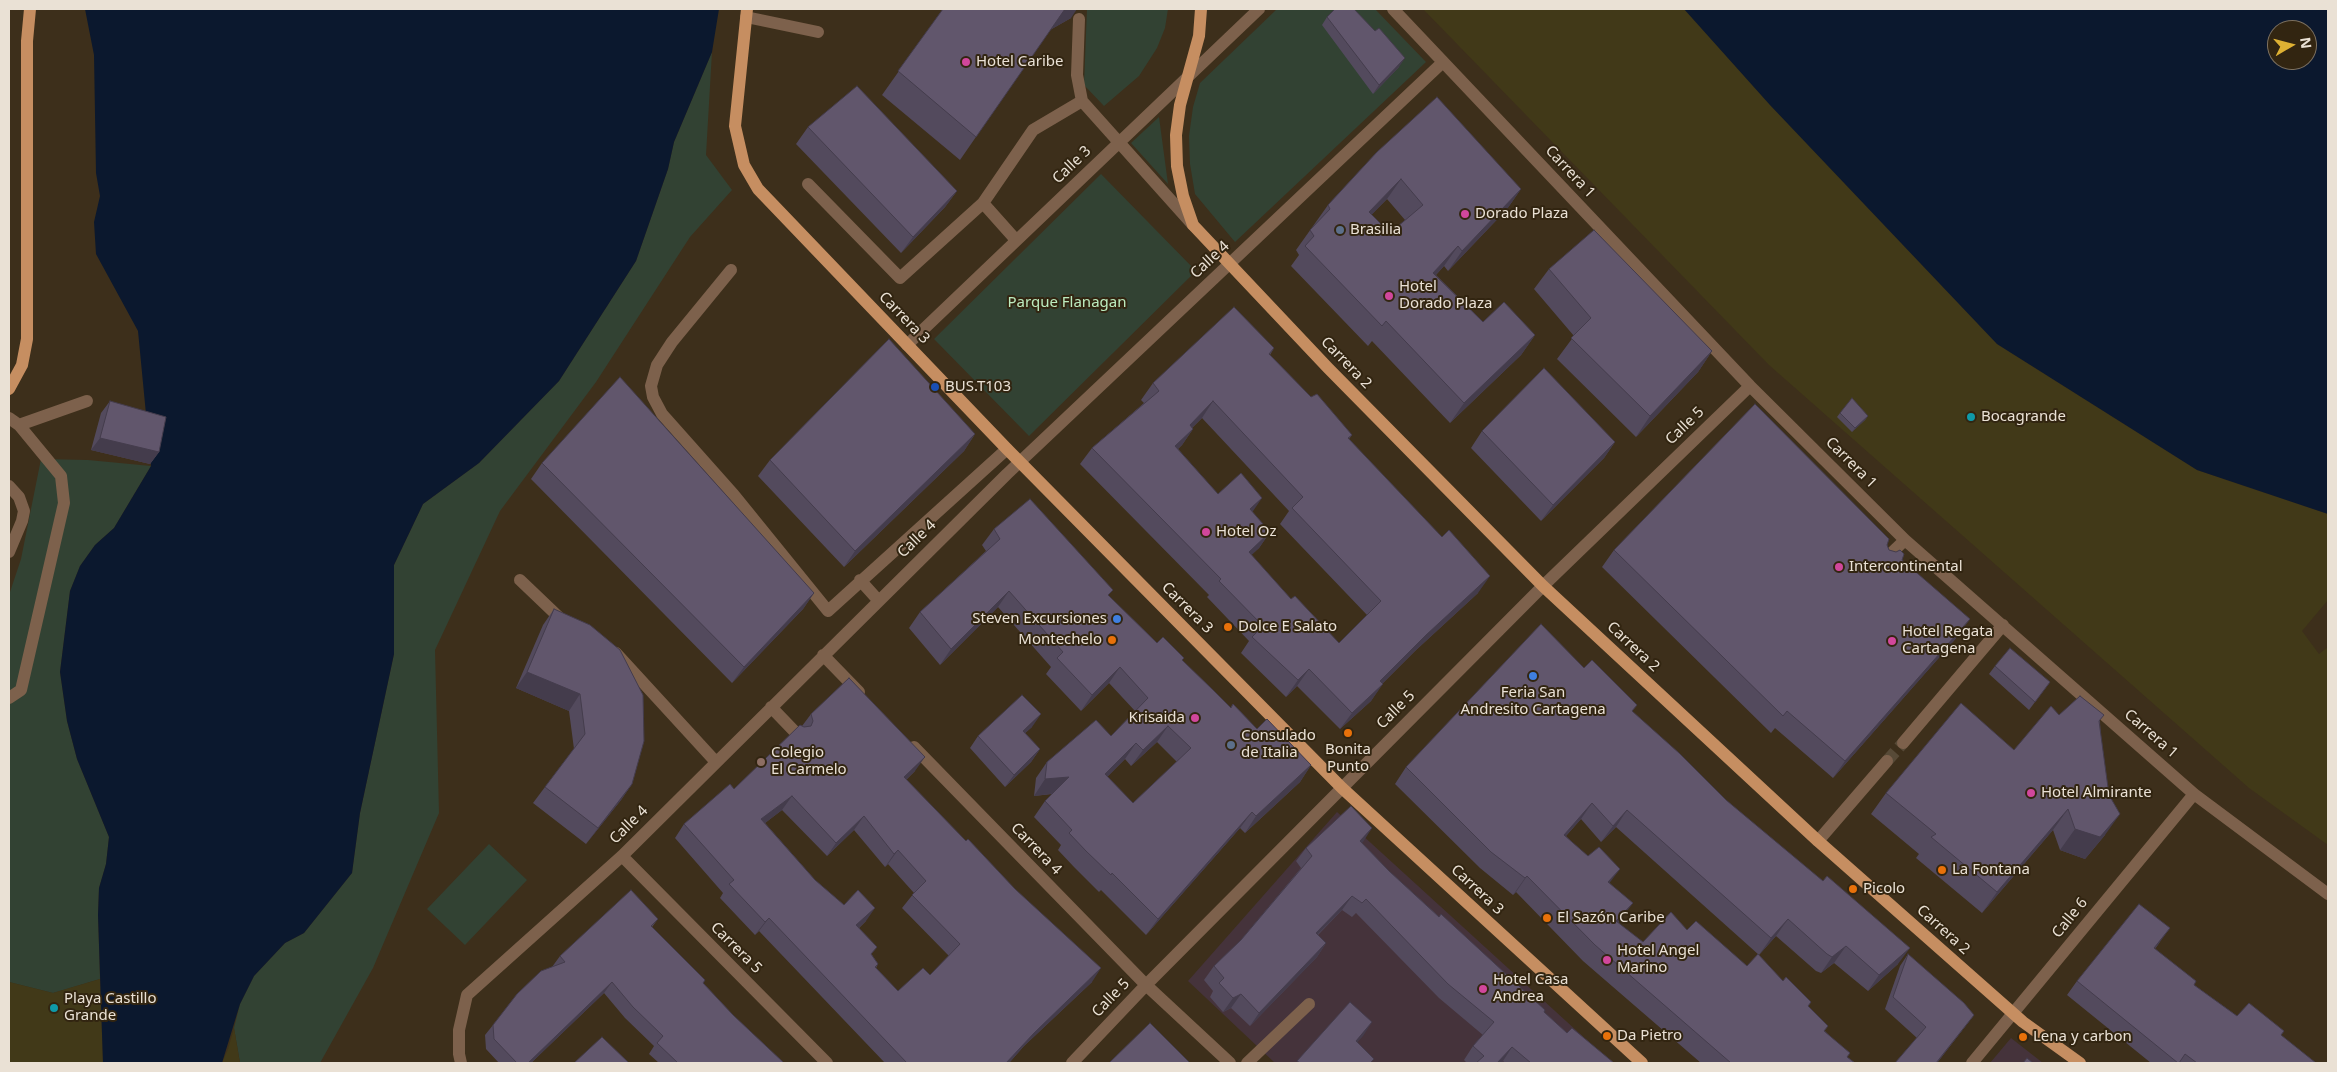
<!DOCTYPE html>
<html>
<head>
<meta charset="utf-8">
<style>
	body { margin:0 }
	#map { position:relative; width:2337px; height:1072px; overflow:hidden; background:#3d2f1b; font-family:"Noto Sans",sans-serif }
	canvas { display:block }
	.frame { position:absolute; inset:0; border:10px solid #eae1d5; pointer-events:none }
	.north { position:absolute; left:2267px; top:20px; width:50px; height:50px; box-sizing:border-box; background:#322511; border:1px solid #7c705f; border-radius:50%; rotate:82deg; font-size:14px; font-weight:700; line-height:20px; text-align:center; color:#eae1d5 }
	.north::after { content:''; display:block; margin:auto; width:18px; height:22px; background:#deb133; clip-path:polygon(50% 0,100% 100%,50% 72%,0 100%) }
</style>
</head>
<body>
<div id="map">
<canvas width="2337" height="1072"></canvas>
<div class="frame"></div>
<div class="north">N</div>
</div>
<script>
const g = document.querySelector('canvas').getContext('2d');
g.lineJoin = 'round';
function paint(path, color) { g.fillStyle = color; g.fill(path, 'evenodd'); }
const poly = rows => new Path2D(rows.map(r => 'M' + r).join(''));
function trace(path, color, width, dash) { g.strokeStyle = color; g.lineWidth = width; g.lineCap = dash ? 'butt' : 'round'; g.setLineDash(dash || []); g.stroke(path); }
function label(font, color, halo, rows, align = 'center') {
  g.font = font + ' "Noto Sans",sans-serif'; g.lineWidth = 4; g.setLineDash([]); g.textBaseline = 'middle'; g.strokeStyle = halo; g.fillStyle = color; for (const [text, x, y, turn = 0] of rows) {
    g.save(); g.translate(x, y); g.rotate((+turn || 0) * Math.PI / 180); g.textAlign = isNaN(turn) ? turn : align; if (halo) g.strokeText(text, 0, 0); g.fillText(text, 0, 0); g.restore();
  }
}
const commercial = poly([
	[1337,812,1612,1063,1275,1063,1188,981],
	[2011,1038,2043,1063,1990,1063]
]);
const green = poly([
	[1087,9,1168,9,1165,28,1157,48,1139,76,1104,106,1084,85],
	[1277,9,1375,9,1426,62,1235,242,1195,194,1190,164,1189,136,1193,107,1200,83],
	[712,52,706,155,732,190,690,237,596,382,500,511,435,650,439,813,373,968,320,1063,240,1063,234,1028,240,1004,254,976,285,943,304,933,352,873,360,813,394,654,394,565,423,504,479,463,559,381,636,261,668,169,674,142],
	[1159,117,1168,184,1131,143],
	[1101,174,1196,271,1029,436,934,339],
	[41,459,88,460,151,466,114,528,95,545,80,566,70,591,60,672,67,721,77,759,109,837,106,864,99,888,98,915,100,979,53,993,9,982,9,595,21,559],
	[489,844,527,880,465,945,427,909]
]);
const sand = poly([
	[1423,9,1684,9,1770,105,1997,344,2197,470,2328,514,2328,600,2302,631,2319,654,2328,647,2328,845,2249,788,1769,365],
	[100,979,103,1063,9,1063,9,982,53,993],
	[234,1028,240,1063,222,1063,228,1049]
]);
const water = poly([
	[85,9,719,9,712,52,674,142,668,169,636,261,559,381,479,463,423,504,394,565,394,654,360,813,352,873,304,933,285,943,254,976,240,1004,222,1063,103,1063,98,915,99,888,106,864,109,837,77,759,67,721,60,672,70,591,80,566,95,545,114,528,151,466,138,331,96,254,94,222,100,196,96,173,94,55],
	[1684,9,2328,9,2328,514,2197,470,1997,344,1770,105],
	[2277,30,2307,30,2307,60,2277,60]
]);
const minorTunnel = poly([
	[1887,761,1903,743]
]);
const minor = poly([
	[1393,9,1750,386,1905,540,2194,794,2328,894],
	[746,17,818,32],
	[1079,19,1077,75,1082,101,1193,225],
	[808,184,900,278,983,203,1033,130,1082,101],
	[983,203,1016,240],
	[731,270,672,342,657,365,651,386,653,397,662,414,734,495,828,611,1007,449],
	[907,345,1259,9],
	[9,418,19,425,87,401],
	[9,486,19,497,24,511,22,521,9,552],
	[1883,561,1905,540],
	[520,580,565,623],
	[860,580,878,600],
	[616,653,715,761],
	[823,655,859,692],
	[9,698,21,690,64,503,61,476,19,425],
	[771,707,796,733],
	[1903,743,2003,625],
	[914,747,1146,985,1230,1063],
	[1818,841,1887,761],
	[622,856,827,1063],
	[461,1063,459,1054,459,1030,467,995,622,856,1007,474,1443,62],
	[1072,1063,1146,985,1543,586,1750,386],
	[1247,1063,1309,1004],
	[1972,1063,2194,794]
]);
const major = poly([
	[747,9,735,126,744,165,758,189,1007,449,1342,788,1642,1063],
	[1201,9,1199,36,1180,105,1176,135,1177,166,1183,196,1193,225,1328,368,1543,586,1818,841,2023,1022,2080,1063],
	[9,389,22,365,27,339,27,41,30,9]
]);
const wall = poly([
	[943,9,1071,18,1050,30,960,160,882,95],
	[1327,17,1399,67,1373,94,1322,25],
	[808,127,957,191,945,207,901,253,796,144],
	[1377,152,1521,189,1507,209,1448,271,1444,266,1436,275,1483,322,1535,335,1521,355,1450,423,1372,341,1368,346,1291,266,1299,255,1296,250,1328,205],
	[1387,199,1405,220,1390,233,1371,215],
	[1549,269,1712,351,1698,372,1636,437,1557,359,1574,336,1534,289],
	[1274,348,1270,355,1311,397,1352,435,1349,439,1478,593,1415,651,1382,684,1371,701,1340,729,1297,686,1286,697,1241,653,1249,641,1207,597,1209,595,1080,464,1092,448,1144,403,1141,400,1153,383],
	[1202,418,1289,511,1280,524,1367,615,1339,643,1291,599,1251,555,1259,548,1270,532,1252,512,1218,494,1178,449,1182,445,1193,429,1192,428],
	[110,401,159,452,150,464,91,450,101,413],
	[1840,413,1868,416,1865,420,1852,432,1837,417],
	[1482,431,1615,442,1604,458,1541,521,1471,448],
	[975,434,964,451,844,567,758,476,770,460],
	[542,463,814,593,803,609,732,683,531,479],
	[994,529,1109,596,1157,643,1182,660,1230,708,1233,704,1257,729,1311,765,1300,782,1245,833,1240,828,1146,935,1101,890,1099,892,1074,867,1058,850,1061,845,1034,817,1045,801,1052,794,1034,796,1036,778,1047,762,1111,736,1135,711,1109,683,1081,711,1046,674,1051,667,998,607,940,665,909,628,920,612,986,551,982,545],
	[1157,742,1177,762,1133,803,1107,777,1125,759,1131,766],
	[1887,545,1889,550,1902,560,1958,636,1833,778,1775,728,1771,733,1602,567,1614,550],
	[554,609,632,784,621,800,586,844,533,803,545,787,574,749,569,711,516,688,543,625],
	[1995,666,2050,682,2029,710,1989,674],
	[1584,668,1726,800,1898,964,1868,991,1834,963,1821,973,1816,971,1776,936,1759,955,1616,827,1601,842,1581,819,1566,836,1610,883,1621,919,1618,923,1643,942,1687,930,1747,966,1783,981,1811,1002,1808,1006,1825,1031,1847,1057,1855,1063,1701,1063,1583,961,1516,892,1513,895,1480,868,1395,784,1406,767],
	[811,714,915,771,906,780,1092,982,1024,1046,1009,1063,885,1063,759,931,755,935,720,898,723,893,675,838,684,824,734,789,802,726],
	[782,810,827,856,854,830,885,867,888,864,914,893,902,908,949,956,930,975,898,991,876,968,878,964,872,955,859,928,866,921,844,905,815,880,765,823],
	[2059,715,2100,721,2105,835,2085,859,2060,850,2053,830,1982,913,1916,858,1919,854,1871,814,1886,793,2014,750],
	[1032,727,1025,733,1040,749,1031,762,1005,787,970,748,978,736],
	[1362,843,1389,871,1567,1033,1614,1063,1505,1063,1503,1061,1501,1063,1467,1063,1464,1060,1473,1046,1483,1035,1439,998,1356,913,1352,917,1342,910,1318,935,1326,943,1317,957,1250,1026,1231,1008,1223,1012,1210,997,1213,991,1204,980,1214,966,1241,940,1301,868,1296,861,1306,848],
	[658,919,652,927,705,980,703,983,733,1015,782,1063,659,1063,649,1054,654,1046,625,1018,604,993,531,1063,499,1063,486,1049,485,1035,493,1025,552,967,560,956],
	[2160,942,2155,949,2194,985,2237,1016,2281,1036,2316,1063,2151,1063,2067,995,2077,981],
	[1908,954,1974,1015,1937,1063,1895,1063,1917,1038,1885,1009,1900,966]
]);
const shadedWall = poly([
	[1065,9,1077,9,1071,18,1050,30],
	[1405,58,1399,67,1373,94,1379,85],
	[1401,179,1387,199,1355,232,1369,212],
	[1521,189,1507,209,1448,271,1462,251],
	[957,191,945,207,901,253,913,237],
	[1458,246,1444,266,1419,293,1433,273],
	[1535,335,1521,355,1450,423,1464,403],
	[1712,351,1698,372,1636,437,1650,416],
	[1213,401,1202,418,1178,441,1190,425],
	[1868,416,1865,420,1852,432,1855,428],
	[1193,429,1182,445,1163,462,1175,446],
	[975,434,964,451,844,567,855,551],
	[100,438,159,452,150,464,91,450],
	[1615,442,1604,458,1541,521,1553,505],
	[1262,498,1251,514,1250,509],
	[1270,532,1259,548,1237,569,1249,552],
	[1490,576,1478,593,1415,651,1375,691,1383,684,1371,701,1340,729,1352,713,1380,681,1426,635],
	[1009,591,998,607,940,665,951,649],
	[814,593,803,609,732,683,744,667],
	[1970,619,1958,636,1833,778,1845,761],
	[1120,667,1109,683,1081,711,1092,695],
	[1309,669,1297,686,1286,697,1298,680],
	[527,672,580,694,569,711,516,688],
	[1041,714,1032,727,1014,743,1023,731],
	[1168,726,1157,742,1131,766,1143,750],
	[1136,743,1125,759,1094,790,1105,774],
	[1040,749,1031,762,1005,787,1014,775],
	[925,757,915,771,894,791,904,777],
	[1311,765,1300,782,1245,833,1256,816],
	[1069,777,1058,793,1034,796,1045,779],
	[632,784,621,800,586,844,598,828],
	[792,796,782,810,752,833,761,819],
	[1592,803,1581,819,1552,851,1564,835],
	[2068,809,2053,830,1982,913,1997,892],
	[1627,810,1616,827,1601,842,1613,826],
	[1252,812,1240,828,1146,935,1158,919],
	[2120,814,2105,835,2085,859,2060,850,2075,829],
	[864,816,854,830,827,856,836,843],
	[1372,828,1363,842,1350,854,1360,841],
	[898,850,888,864,885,867,894,854],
	[1620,869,1608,885,1608,882],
	[1527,876,1516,892,1513,895,1525,878],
	[1352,896,1342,910,1306,946,1316,933],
	[1633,903,1621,919,1605,938,1616,921],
	[875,908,866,921,847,939,856,925],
	[769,918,759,931,755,935,765,922],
	[1788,919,1776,936,1759,955,1771,938],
	[2170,928,2160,942,2144,962,2154,948],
	[1326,943,1317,957,1250,1026,1259,1013],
	[1846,946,1834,963,1821,973,1832,957],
	[1910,948,1898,964,1868,991,1879,975],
	[1101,968,1092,982,1024,1046,1009,1063,1006,1063,1034,1033],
	[612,982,604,993,531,1063,528,1063],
	[1241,994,1231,1008,1223,1012,1233,998],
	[1974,1015,1937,1063,1936,1063],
	[1372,1022,1363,1036,1346,1055,1356,1041],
	[1512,1047,1503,1061,1501,1063,1497,1063]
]);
const building = poly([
	[943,9,1065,9,976,137,898,71,943,9],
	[1335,9,1354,9,1375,31,1379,28,1405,58,1379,85,1327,17,1335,9],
	[857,86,957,191,913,237,808,127,857,86],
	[1437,97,1521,189,1462,251,1458,246,1433,273,1483,322,1504,302,1535,335,1464,403,1386,321,1382,326,1305,246,1314,236,1310,230,1330,209,1328,205,1377,152,1437,97],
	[1401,179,1423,205,1390,233,1369,212,1401,179],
	[1594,230,1712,351,1650,416,1571,338,1591,318,1549,269,1594,230],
	[1234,307,1274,348,1269,354,1311,397,1317,394,1352,435,1348,438,1442,537,1449,530,1490,576,1426,635,1380,681,1383,684,1352,713,1309,669,1298,680,1252,637,1263,626,1219,581,1221,579,1092,448,1159,391,1153,383,1234,307],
	[1213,401,1303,497,1292,508,1381,601,1339,643,1295,596,1291,599,1249,552,1270,532,1250,509,1262,498,1241,473,1218,494,1175,446,1193,429,1190,425,1213,401],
	[889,339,975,434,855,551,770,460,889,339],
	[1544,368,1615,442,1553,505,1482,431,1544,368],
	[620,377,814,593,744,667,542,463,620,377],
	[1852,398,1868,416,1855,428,1840,413,1852,398],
	[110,401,166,417,159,452,100,438,110,401],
	[1755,404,1889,539,1887,545,1889,550,1896,552,1900,550,1904,554,1902,560,1970,619,1845,761,1787,711,1783,716,1614,550,1755,404],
	[1030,499,1113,590,1108,595,1157,643,1163,637,1184,658,1182,660,1212,689,1231,708,1233,704,1257,729,1267,719,1311,765,1256,816,1252,812,1158,919,1112,873,1111,875,1086,851,1069,833,1072,830,1045,801,1069,777,1045,779,1047,762,1096,720,1111,736,1148,698,1120,667,1092,695,1057,658,1063,652,1009,591,951,649,920,612,1000,539,994,529,1030,499],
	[1168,726,1191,748,1133,803,1105,774,1136,743,1143,750,1168,726],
	[554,609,590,625,620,650,643,695,644,741,632,784,598,828,545,787,585,734,580,694,527,672,554,609],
	[1541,624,1584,668,1592,660,1637,705,1632,711,1679,753,1726,800,1823,881,1827,876,1910,948,1879,975,1846,946,1832,957,1827,954,1788,919,1771,938,1627,810,1613,826,1592,803,1564,835,1588,856,1599,847,1620,869,1608,882,1633,903,1616,921,1643,942,1671,912,1687,930,1696,921,1747,966,1758,954,1783,981,1786,977,1811,1002,1808,1006,1828,1026,1824,1031,1850,1053,1847,1057,1855,1063,1731,1063,1595,945,1527,876,1525,878,1491,852,1406,767,1541,624],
	[2010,648,2050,682,2035,702,1995,666,2010,648],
	[849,678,925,757,904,777,966,841,968,839,1015,889,1101,968,1034,1033,1006,1063,907,1063,769,918,765,922,729,884,734,880,684,824,730,784,734,789,800,725,804,727,811,726,813,721,811,714,849,678],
	[792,796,836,843,864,816,894,854,898,850,926,881,912,895,960,944,930,975,923,968,898,991,875,967,878,964,871,954,877,947,856,925,875,908,858,890,844,905,815,880,761,819,792,796],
	[1022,695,1041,714,1023,731,1040,749,1014,775,978,736,1022,695],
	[2080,696,2104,715,2099,721,2109,795,2120,814,2100,837,2075,829,2068,809,1997,892,1931,837,1936,834,1886,793,1961,703,2014,750,2051,706,2059,715,2080,696],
	[1351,806,1372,828,1360,841,1389,871,1439,917,1441,914,1545,1010,1544,1012,1567,1033,1572,1028,1614,1063,1531,1063,1512,1047,1497,1063,1476,1063,1484,1056,1473,1046,1494,1022,1448,984,1366,899,1362,903,1352,896,1316,933,1326,943,1259,1013,1241,994,1233,998,1219,983,1224,978,1214,966,1241,940,1312,856,1306,848,1351,806],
	[631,890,658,919,651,926,705,980,703,983,733,1015,783,1062,782,1063,678,1063,657,1043,663,1036,633,1007,612,982,528,1063,517,1063,494,1039,493,1025,517,994,541,971,565,962,560,956,631,890],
	[2139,904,2170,928,2154,948,2196,981,2194,985,2237,1016,2249,1003,2284,1031,2281,1035,2316,1063,2197,1063,2185,1054,2179,1063,2178,1063,2077,981,2139,904],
	[1908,954,1964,1003,1974,1015,1936,1063,1895,1063,1926,1027,1893,997,1908,954],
	[1350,1002,1372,1022,1356,1041,1374,1059,1370,1063,1300,1063,1297,1061,1350,1002],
	[1150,1023,1190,1063,1109,1063,1150,1023],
	[602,1037,629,1063,574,1063,602,1037],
	[2027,1058,2033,1063,2023,1063,2027,1058]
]);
const markers = [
	[966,62,5,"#d1479c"],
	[1465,214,5,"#d1479c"],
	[1340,230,5,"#5c6f8a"],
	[1389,296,5,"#d1479c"],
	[935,387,5,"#1a4fb4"],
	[1971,417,5,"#0f9aa8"],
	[1206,532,5,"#d1479c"],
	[1839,567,5,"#d1479c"],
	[1117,619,5,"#3f7fe0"],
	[1228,627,5,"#e8710a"],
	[1112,640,5,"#e8710a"],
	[1892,641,5,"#d1479c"],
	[1533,676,5,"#3f7fe0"],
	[1195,718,5,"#d1479c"],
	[1348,733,5,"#e8710a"],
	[1231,745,5,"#5c6f8a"],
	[761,762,5,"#8d6e63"],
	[2031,793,5,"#d1479c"],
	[1942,870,5,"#e8710a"],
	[1853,889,5,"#e8710a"],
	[1547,918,5,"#e8710a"],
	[1607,960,5,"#d1479c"],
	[1483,989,5,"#d1479c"],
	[54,1008,5,"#0f9aa8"],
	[1607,1036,5,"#e8710a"],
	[2023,1037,5,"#e8710a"]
];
const poiNames = [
	["Hotel Caribe",976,62],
	["Dorado Plaza",1475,214],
	["Brasilia",1350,230],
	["Hotel",1399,287],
	["Dorado Plaza",1399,304],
	["BUS.T103",945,387],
	["Bocagrande",1981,417],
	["Hotel Oz",1216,532],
	["Intercontinental",1849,567],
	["Steven Excursiones",1107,619,"right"],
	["Dolce E Salato",1238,627],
	["Hotel Regata",1902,632],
	["Cartagena",1902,649],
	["Montechelo",1102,640,"right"],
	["Feria San",1533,693,"center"],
	["Andresito Cartagena",1533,710,"center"],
	["Krisaida",1185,718,"right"],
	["Consulado",1241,736],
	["de Italia",1241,753],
	["Bonita",1348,750,"center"],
	["Punto",1348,767,"center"],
	["Colegio",771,753],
	["El Carmelo",771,770],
	["Hotel Almirante",2041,793],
	["La Fontana",1952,870],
	["Picolo",1863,889],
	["El Sazón Caribe",1557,918],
	["Hotel Angel",1617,951],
	["Marino",1617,968],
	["Hotel Casa",1493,980],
	["Andrea",1493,997],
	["Playa Castillo",64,999],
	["Grande",64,1016],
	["Da Pietro",1617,1036],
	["Lena y carbon",2033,1037]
];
const streetNames = [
	["Calle 3",1072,165,-44],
	["Carrera 1",1570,172,47],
	["Calle 4",1210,260,-43],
	["Carrera 3",904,318,46],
	["Carrera 2",1346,363,46],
	["Calle 5",1685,426,-44],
	["Carrera 1",1851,463,45],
	["Calle 4",917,539,-44],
	["Carrera 3",1187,608,45],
	["Carrera 2",1633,647,43],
	["Calle 5",1396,710,-45],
	["Carrera 1",2151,734,41],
	["Calle 4",629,825,-45],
	["Carrera 4",1036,849,46],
	["Carrera 3",1477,890,43],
	["Calle 6",2070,918,-51],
	["Carrera 2",1943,930,42],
	["Carrera 5",736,948,45],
	["Calle 5",1111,998,-46]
];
const parkNames = [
	["Parque Flanagan",1067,303]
];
paint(commercial, '#45333b');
paint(green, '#324233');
paint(sand, '#413918');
paint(water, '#0b182e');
trace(minorTunnel, '#574a37', 12, [12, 6]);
trace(minor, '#7d614c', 12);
trace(major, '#c68e61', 12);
paint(wall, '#534a5d');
paint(shadedWall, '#443c4c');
paint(building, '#61566c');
trace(building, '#443c4c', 1);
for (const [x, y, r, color] of markers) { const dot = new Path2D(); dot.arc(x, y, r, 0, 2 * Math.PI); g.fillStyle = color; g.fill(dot); trace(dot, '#322511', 2); }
label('15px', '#eae1d5', '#322511', poiNames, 'left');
label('15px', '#eae1d5', '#322511', streetNames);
label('15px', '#bcebbf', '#322511', parkNames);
</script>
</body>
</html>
